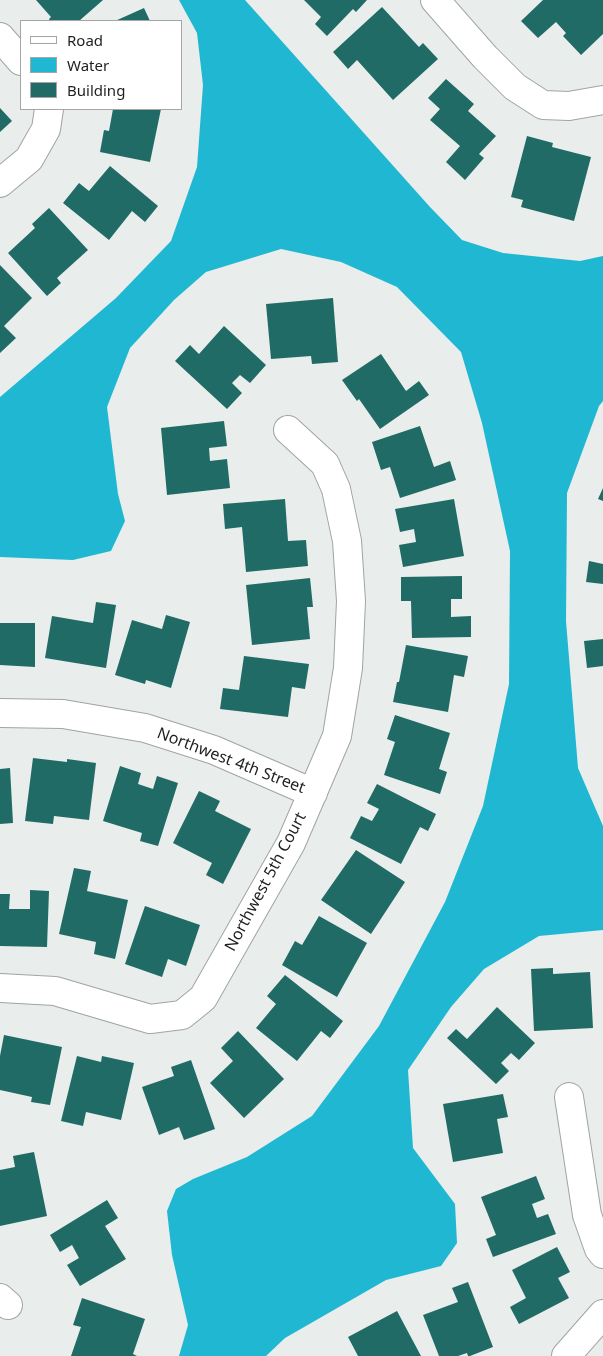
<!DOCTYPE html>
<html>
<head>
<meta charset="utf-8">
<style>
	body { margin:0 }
	#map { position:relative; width:603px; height:1356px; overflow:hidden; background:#e9edeb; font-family:"Noto Sans",sans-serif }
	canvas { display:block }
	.legend { position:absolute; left:20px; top:20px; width:162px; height:90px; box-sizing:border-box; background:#fff; border:1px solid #a5a5a5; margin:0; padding:6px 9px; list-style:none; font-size:15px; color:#1e1f1e }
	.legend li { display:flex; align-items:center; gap:10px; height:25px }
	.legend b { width:25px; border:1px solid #a5a5a5 }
</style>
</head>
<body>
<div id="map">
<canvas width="603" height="1356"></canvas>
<ul class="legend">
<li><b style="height:6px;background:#fff"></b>Road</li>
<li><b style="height:14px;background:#20b7d2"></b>Water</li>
<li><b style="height:14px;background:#206b65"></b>Building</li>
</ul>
</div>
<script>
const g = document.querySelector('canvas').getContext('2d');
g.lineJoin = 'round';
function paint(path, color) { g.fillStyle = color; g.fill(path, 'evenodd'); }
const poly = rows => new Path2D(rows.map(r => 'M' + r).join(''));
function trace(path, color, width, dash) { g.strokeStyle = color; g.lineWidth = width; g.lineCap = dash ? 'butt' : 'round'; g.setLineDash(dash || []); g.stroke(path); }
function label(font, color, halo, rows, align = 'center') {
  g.font = font + ' "Noto Sans",sans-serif'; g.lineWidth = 5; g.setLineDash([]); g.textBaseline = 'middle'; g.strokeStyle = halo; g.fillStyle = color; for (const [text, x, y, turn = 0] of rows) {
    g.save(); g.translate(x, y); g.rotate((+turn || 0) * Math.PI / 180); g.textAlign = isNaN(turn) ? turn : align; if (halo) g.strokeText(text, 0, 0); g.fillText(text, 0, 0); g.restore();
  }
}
const water = poly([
	[179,0,245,0,430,207,462,240,503,253,580,261,603,256,603,401,599,406,567,493,566,621,578,768,603,826,603,930,539,936,484,969,451,1007,408,1070,413,1148,455,1204,457,1243,441,1266,386,1280,285,1338,266,1356,179,1356,188,1325,172,1255,167,1211,176,1189,193,1179,247,1157,312,1116,379,1026,445,902,483,806,509,684,510,551,482,423,461,352,397,287,341,262,281,249,206,272,174,300,130,348,107,407,118,494,125,521,111,551,73,560,0,557,0,397,116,298,171,241,197,167,203,85,197,33]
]);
const building = poly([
	[36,0,103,0,79,21,50,21,49,19,51,17],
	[304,0,367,0,356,12,353,9,327,36,315,24,321,17],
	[543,0,603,0,603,34,581,55,563,36,566,33,556,22,538,38,521,21],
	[382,7,419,47,423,43,438,59,393,100,357,60,348,69,333,52],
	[144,8,150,21,115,21],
	[446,79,474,104,468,111,496,136,479,154,484,158,465,180,446,162,460,146,430,120,440,109,428,98],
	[0,108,12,121,0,132],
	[113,109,161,109,150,162,100,152,104,130,109,131],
	[527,136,553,143,552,147,591,157,574,221,521,207,523,200,511,197],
	[110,166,158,206,145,222,132,211,109,240,63,203,79,183,89,191],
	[49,208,88,250,57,278,61,283,47,296,8,253,35,228,32,224],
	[0,265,32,298,4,326,16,338,0,353],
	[333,298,338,362,312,364,311,356,271,359,266,304],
	[224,326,266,365,250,383,240,375,232,383,242,393,227,409,175,361,190,345,199,354],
	[381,354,406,391,419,381,429,395,380,429,359,399,357,401,342,380],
	[224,421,227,446,209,448,210,461,227,459,230,488,167,495,161,428],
	[420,426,434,467,450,461,456,480,400,498,390,467,381,470,372,442],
	[603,488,603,501,598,499],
	[285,499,288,541,306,540,308,566,246,572,242,527,225,529,223,504],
	[454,499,464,556,403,567,399,545,416,542,414,529,400,532,395,509],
	[589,561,603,564,603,584,586,582],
	[462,576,462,599,451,599,451,617,471,616,471,637,412,638,411,601,401,601,401,577],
	[310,578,313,607,307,607,310,639,252,645,246,585],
	[96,602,116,605,106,668,45,658,52,616,93,623],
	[166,615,190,622,171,688,146,680,145,684,115,675,132,620,162,629],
	[0,623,35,623,35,667,0,665],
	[603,639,603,666,587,668,584,641],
	[406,645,468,656,464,677,454,675,448,712,393,702,397,682,399,682],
	[244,656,309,664,305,689,292,687,288,717,220,709,223,688,239,690],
	[395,715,450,733,439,769,447,772,440,794,384,775,395,742,387,739],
	[33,758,67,762,67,759,96,763,89,820,54,816,53,824,25,821],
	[120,766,141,773,138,784,153,789,157,776,178,783,158,846,140,841,142,833,103,821],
	[10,768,13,823,0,824,0,769],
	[377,784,436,814,428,831,420,827,401,864,350,838,361,816,372,821,379,809,367,803],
	[199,791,220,801,215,811,251,829,223,884,206,875,212,863,173,843],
	[356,850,405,882,371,934,321,900],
	[74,868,91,871,87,891,128,900,115,959,94,954,96,942,59,934],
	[30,890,49,891,47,947,0,946,0,894,10,894,9,909,30,909],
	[145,906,200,925,186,966,168,959,162,977,125,964],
	[319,916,367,943,337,997,282,965,295,941,302,945],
	[553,968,553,974,590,972,593,1028,534,1031,531,969],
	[285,975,343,1021,330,1038,321,1031,297,1061,256,1028,276,1004,267,996],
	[497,1007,535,1043,519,1060,511,1053,501,1063,509,1071,496,1084,447,1038,456,1029,467,1039],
	[238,1031,284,1079,244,1118,210,1083,233,1061,221,1048],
	[4,1035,62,1047,50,1105,31,1102,32,1097,0,1090,0,1056],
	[77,1056,101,1062,102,1056,134,1063,121,1120,86,1112,83,1126,61,1121],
	[191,1060,215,1129,184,1140,179,1127,159,1135,142,1087,174,1076,171,1067],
	[503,1094,508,1117,497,1119,503,1153,453,1162,443,1104],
	[34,1152,47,1216,0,1226,0,1170,15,1167,13,1156],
	[536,1176,545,1199,532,1204,537,1218,548,1214,556,1234,493,1257,486,1239,496,1235,481,1197],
	[107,1200,118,1218,105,1226,126,1259,80,1286,67,1265,79,1258,72,1245,60,1252,50,1235],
	[557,1247,570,1272,558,1278,569,1298,519,1324,510,1307,526,1298,512,1270],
	[468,1282,493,1347,470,1356,468,1356,467,1353,458,1356,439,1356,423,1315,458,1302,452,1288],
	[82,1298,145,1319,133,1354,137,1356,71,1356,81,1327,73,1325],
	[397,1311,421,1356,358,1356,348,1337]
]);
const minor = poly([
	[435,0,485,57,515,87,543,105,569,106,603,100],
	[0,37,21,61],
	[0,183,29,159,46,129,49,109],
	[0,713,63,714,145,728,214,750,313,793],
	[0,988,55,991,150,1019,182,1015,203,998,291,843,337,736,348,668,351,601,347,541,336,489,325,464,288,430],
	[569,1097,587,1215,599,1249,603,1254],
	[0,1298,8,1305],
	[566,1356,603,1314]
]);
const streetNames = [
	["Northwest 4th Street",231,761,21],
	["Northwest 5th Court",266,882,-62]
];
paint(water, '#20b7d2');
paint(building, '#206b65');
trace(minor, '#a0a4a2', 30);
trace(minor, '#fff', 28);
label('16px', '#1e1f1e', '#fff', streetNames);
</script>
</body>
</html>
